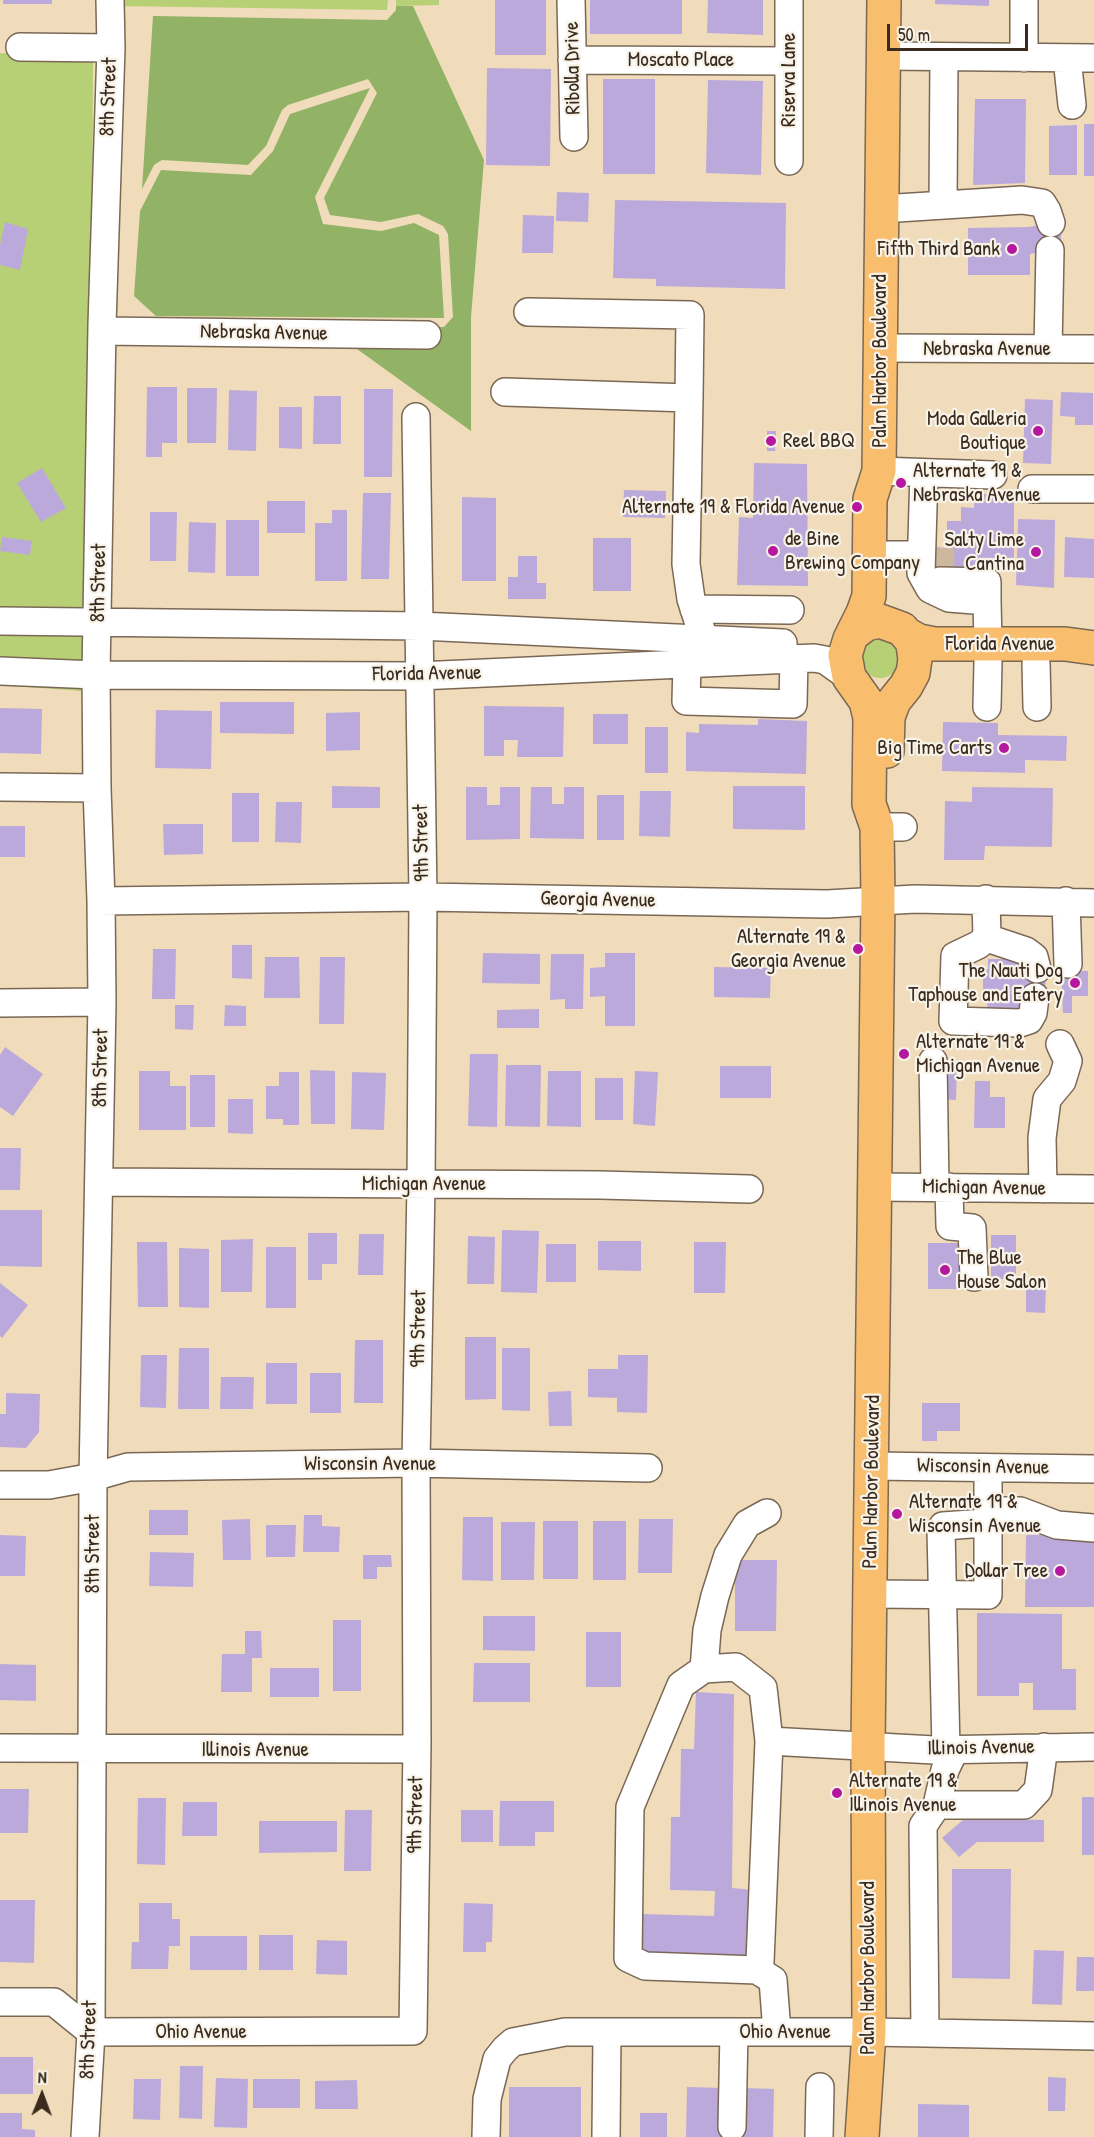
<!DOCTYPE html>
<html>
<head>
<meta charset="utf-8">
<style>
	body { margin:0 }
	#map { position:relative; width:1094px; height:2137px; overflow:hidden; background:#f0dcbb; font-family:"Patrick Hand",sans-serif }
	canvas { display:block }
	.north { position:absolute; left:12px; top:2065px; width:60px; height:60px; -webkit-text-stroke:4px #f7f3e8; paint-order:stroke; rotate:1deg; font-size:16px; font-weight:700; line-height:24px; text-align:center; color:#3b2a1e }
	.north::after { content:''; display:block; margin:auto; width:21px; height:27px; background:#3b2a1e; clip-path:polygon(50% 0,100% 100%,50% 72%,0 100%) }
	.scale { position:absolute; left:887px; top:24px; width:141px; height:27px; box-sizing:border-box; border:3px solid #3b2a1e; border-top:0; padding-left:8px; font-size:18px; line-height:21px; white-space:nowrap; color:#3b2a1e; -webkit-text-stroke:4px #f7f3e8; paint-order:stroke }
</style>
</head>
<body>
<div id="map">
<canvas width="1094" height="2137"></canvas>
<div class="north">N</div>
<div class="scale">50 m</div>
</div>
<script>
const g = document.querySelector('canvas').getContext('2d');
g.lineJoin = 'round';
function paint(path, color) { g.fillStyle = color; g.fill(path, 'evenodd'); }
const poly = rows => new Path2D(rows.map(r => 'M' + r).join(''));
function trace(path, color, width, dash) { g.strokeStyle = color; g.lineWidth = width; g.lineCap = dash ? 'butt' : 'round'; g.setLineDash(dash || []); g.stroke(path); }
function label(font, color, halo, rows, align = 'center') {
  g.font = font + ' "Patrick Hand",sans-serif'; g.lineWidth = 4.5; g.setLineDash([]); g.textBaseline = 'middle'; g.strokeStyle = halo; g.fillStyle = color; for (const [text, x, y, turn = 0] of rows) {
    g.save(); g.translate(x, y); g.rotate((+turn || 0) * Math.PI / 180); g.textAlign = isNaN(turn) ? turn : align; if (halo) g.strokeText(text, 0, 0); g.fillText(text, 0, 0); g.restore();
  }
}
const green = poly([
	[115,0,388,0,387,10,115,6],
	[396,0,439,0,439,5,396,6],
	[0,53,93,58,91,614,81,691,0,685],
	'860 658a20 20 0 1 1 40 0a20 20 0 1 1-40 0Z'
]);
const forest = poly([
	[396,6,413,6,484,160,471,317,471,431,350,344,436,346,437,327,444,327,453,317,448,234,443,226,418,214,381,222,330,215,324,198,377,93,368,79,288,105,282,110,266,146,248,165,162,160,154,165,142,189,153,16,387,20,396,10],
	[370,88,315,197,323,224,381,231,414,223,439,235,444,318,156,316,134,296,140,211,161,170,251,175,273,151,290,114]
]);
const building = poly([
	[3,0,52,0,52,4,3,4],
	[495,0,546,0,546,55,495,55],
	[590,0,682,0,682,34,590,34],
	[708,0,763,0,763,35,707,33],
	[935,0,989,0,989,6,935,4],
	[487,68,551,69,550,166,486,165],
	[603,79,655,79,655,174,603,174],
	[708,80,763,81,761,175,706,173],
	[975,99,1026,99,1025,183,973,185],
	[1084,124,1094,124,1094,176,1084,176],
	[1077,125,1077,175,1049,175,1049,126],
	[557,192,589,193,588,222,556,221],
	[615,200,786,203,785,289,656,286,656,279,613,278],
	[523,215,554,216,553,253,522,253],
	[1061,221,1061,248,1030,254,1030,275,968,275,968,228,1029,227],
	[5,222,28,229,20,270,0,265,0,245],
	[147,387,177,387,177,443,162,443,162,457,146,457],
	[187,388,217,388,216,443,187,443],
	[364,389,393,389,392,477,364,477],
	[229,390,257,391,256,451,228,450],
	[1061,392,1093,393,1093,425,1075,425,1075,417,1060,416],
	[314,396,341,396,341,444,313,444],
	[1025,399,1053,400,1051,464,1023,463],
	[279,407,302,407,302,449,279,448],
	[767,431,776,431,775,451,767,451],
	[754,463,807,464,808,586,737,585,739,517,753,518],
	[42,468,66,508,41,522,17,483],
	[624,490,666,491,665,518,623,517],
	[363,493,391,493,389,579,361,579],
	[974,494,1014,494,1014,561,987,561,987,575,934,574,934,547,947,548,947,521,961,521,961,507,974,508],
	[462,497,496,498,496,581,462,581],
	[267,501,305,501,305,533,267,533],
	[332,510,347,510,347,581,315,581,315,523,332,523],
	[150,512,177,512,176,561,150,561],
	[1018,519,1055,520,1054,588,1016,585],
	[226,520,259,520,259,576,226,576],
	[189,522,216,523,215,573,188,572],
	[2,537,32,541,30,555,0,551],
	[1065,537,1094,539,1094,578,1064,577],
	[593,538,631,538,631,591,593,591],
	[518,556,537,556,537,583,546,583,546,599,508,599,508,577,518,577],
	[220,702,294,702,294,734,220,733],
	[484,706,564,707,563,757,517,757,518,740,504,740,504,756,484,756],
	[0,708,42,709,41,754,0,753],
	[156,710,212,711,211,769,155,768],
	[360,712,360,750,326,751,326,713],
	[593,714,628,714,628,744,593,744],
	[758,719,807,721,806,774,686,771,686,732,699,733,699,724,758,725],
	[943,722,998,723,998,735,1067,736,1066,761,1025,760,1025,773,942,771],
	[645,727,668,727,668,773,645,773],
	[332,786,380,787,380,808,332,808],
	[733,786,805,786,805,830,733,829],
	[466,787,487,787,487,805,500,805,500,787,520,787,520,839,466,840],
	[531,787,552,787,552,804,564,804,564,787,584,787,584,839,530,838],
	[972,787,1053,788,1052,847,985,846,984,860,944,860,945,801,972,802],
	[640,791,671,791,670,837,639,836],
	[232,793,259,793,259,842,232,842],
	[597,795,624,795,624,840,597,840],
	[276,802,302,802,301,843,275,842],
	[163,824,203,824,203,854,164,855],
	[0,826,25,826,25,857,0,857],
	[232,945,252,945,252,979,232,978],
	[153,949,176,949,175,999,152,999],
	[483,953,540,954,540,984,482,983],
	[605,953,635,953,635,1026,605,1026,605,996,590,997,590,968,605,967],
	[551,954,584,954,583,1009,565,1009,565,999,550,1000],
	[265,957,299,957,300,998,264,998],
	[320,957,345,957,344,1024,319,1024],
	[988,959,1023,959,1046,969,1045,997,1023,1010,987,1011,988,990,983,990,983,969,988,969],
	[714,967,771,968,770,998,714,997],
	[1061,970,1088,971,1088,996,1072,996,1072,1013,1063,1013],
	[175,1005,194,1005,193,1030,175,1029],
	[225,1005,246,1006,246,1026,224,1026],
	[539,1009,539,1028,497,1028,497,1010],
	[5,1047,43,1074,13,1116,0,1107,0,1055],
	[470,1054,498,1054,497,1127,468,1126],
	[506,1065,541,1065,540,1127,505,1126],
	[942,1065,957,1066,956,1100,940,1099],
	[720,1066,771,1066,771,1098,720,1098],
	[310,1070,335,1071,335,1124,311,1124],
	[139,1071,170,1071,170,1086,186,1086,186,1130,139,1130],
	[548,1071,581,1071,581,1127,547,1126],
	[635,1071,658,1072,655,1126,633,1124],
	[279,1072,299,1072,299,1125,283,1125,283,1119,266,1119,266,1086,279,1086],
	[352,1072,386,1073,384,1130,351,1129],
	[190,1075,215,1075,215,1127,190,1127],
	[595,1078,623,1078,623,1120,595,1120],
	[975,1081,990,1081,990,1097,1005,1097,1005,1128,974,1128],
	[228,1099,253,1099,253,1134,228,1133],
	[0,1148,21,1148,20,1190,0,1190],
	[0,1210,42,1210,42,1267,0,1266],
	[502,1230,539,1231,537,1293,501,1292],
	[308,1233,337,1233,337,1264,322,1264,322,1280,308,1280],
	[359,1234,384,1234,383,1275,358,1275],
	[991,1235,1016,1235,1016,1279,991,1279],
	[468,1236,495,1237,494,1284,467,1284],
	[253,1239,252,1292,221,1292,221,1240],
	[598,1241,641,1241,641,1271,598,1270],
	[137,1242,167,1242,168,1307,138,1307],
	[694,1242,726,1242,725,1293,694,1293],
	[928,1243,962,1243,962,1289,928,1289],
	[546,1244,576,1244,576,1282,546,1282],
	[266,1247,296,1247,296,1308,266,1308],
	[179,1248,209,1249,209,1308,179,1307],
	[0,1283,28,1305,2,1338,0,1336],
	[1026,1287,1046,1287,1045,1313,1026,1312],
	[465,1337,496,1337,496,1399,465,1400],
	[355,1340,383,1340,383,1403,354,1403],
	[179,1348,209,1348,209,1409,178,1409],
	[502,1348,530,1348,530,1411,502,1410],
	[141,1355,167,1355,166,1408,140,1407],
	[618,1355,648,1355,647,1413,617,1412,617,1398,588,1397,588,1369,618,1369],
	[266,1363,297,1363,297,1404,266,1404],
	[310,1373,341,1373,341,1413,310,1413],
	[221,1377,254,1377,253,1409,220,1409],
	[571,1391,572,1426,549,1426,548,1392],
	[6,1393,40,1394,39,1432,26,1448,0,1447,0,1414,6,1414],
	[922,1403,960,1403,960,1431,937,1431,937,1441,922,1441],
	[149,1510,188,1510,188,1535,149,1535],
	[304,1515,322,1515,322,1526,340,1527,339,1552,303,1552],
	[463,1517,493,1517,493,1581,462,1580],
	[250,1519,251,1560,223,1560,222,1520],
	[639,1519,673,1519,672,1573,638,1573],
	[543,1521,578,1521,578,1579,543,1579],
	[593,1521,626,1521,626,1580,593,1580],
	[501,1522,535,1522,534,1580,501,1580],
	[266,1525,296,1525,295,1557,266,1557],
	[0,1535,26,1536,25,1576,0,1576],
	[1026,1535,1094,1535,1094,1607,1025,1607],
	[150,1552,194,1553,193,1587,149,1586],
	[363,1555,391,1555,392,1567,377,1567,377,1579,363,1579],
	[735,1560,777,1560,776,1631,735,1631],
	[977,1613,1062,1614,1062,1669,1076,1669,1076,1710,1033,1710,1033,1683,1019,1683,1019,1696,977,1696],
	[483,1616,535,1616,535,1651,483,1650],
	[333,1620,361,1620,361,1691,333,1691],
	[245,1631,261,1631,262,1658,252,1658,252,1692,221,1692,222,1654,245,1654],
	[586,1632,621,1632,621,1687,586,1687],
	[474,1663,530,1663,530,1702,473,1702],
	[0,1664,36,1665,36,1701,0,1700],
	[270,1668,319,1668,319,1697,270,1697],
	[696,1692,734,1694,732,1888,753,1890,750,1960,639,1956,641,1914,714,1916,715,1891,670,1890,671,1817,680,1817,681,1749,694,1749],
	[0,1789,29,1789,28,1833,0,1833],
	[1082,1797,1094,1797,1094,1855,1082,1855],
	[138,1798,166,1798,165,1865,137,1864],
	[500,1801,554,1801,554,1832,535,1832,535,1846,499,1846],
	[183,1802,217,1802,217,1836,182,1836],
	[345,1810,372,1810,371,1871,344,1871],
	[461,1810,493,1810,493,1842,461,1842],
	[964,1819,1044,1820,1044,1842,977,1842,959,1857,942,1838],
	[259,1821,337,1821,337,1852,259,1853],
	[952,1869,1011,1869,1010,1979,952,1978],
	[0,1900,35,1900,34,1963,0,1962],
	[139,1903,172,1903,172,1919,180,1919,180,1946,169,1946,168,1969,131,1969,132,1942,139,1942],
	[464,1903,493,1904,492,1942,486,1942,486,1952,463,1952],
	[259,1935,293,1935,293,1970,259,1970],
	[190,1936,247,1936,247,1970,190,1970],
	[317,1940,347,1941,347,1975,316,1974],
	[1034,1950,1064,1951,1062,2005,1032,2004],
	[1077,1957,1094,1957,1094,1991,1076,1991],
	[0,2057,33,2057,33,2094,0,2094],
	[180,2066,203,2066,202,2119,179,2118],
	[1048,2077,1066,2078,1065,2111,1048,2111],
	[216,2078,248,2079,247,2128,214,2127],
	[134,2079,161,2079,160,2120,133,2119],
	[253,2079,300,2079,300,2108,253,2108],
	[357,2080,358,2109,315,2109,315,2081],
	[509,2087,581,2087,581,2137,509,2137],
	[687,2087,723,2088,723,2137,686,2137],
	[743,2088,774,2089,773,2137,743,2137],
	[918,2104,969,2105,969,2137,918,2137],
	[0,2113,22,2113,22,2129,35,2130,35,2137,0,2137],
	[640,2113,667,2113,667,2137,640,2137]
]);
const minorTunnel = poly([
	[940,574,941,548]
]);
const minor = poly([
	[571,0,574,137],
	[789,0,789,161],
	[20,47,111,48],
	[884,56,1094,58],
	[1024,58,1024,0],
	[1067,58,1072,105],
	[572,60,789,61],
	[943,205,944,57],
	[882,209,1022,200,1042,203,1047,211,1051,223],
	[528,312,690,315,689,398],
	[102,331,427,335],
	[880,348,1094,349],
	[1048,349,1050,250],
	[505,392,689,398,686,564,691,599,704,639],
	[879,471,993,475],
	[924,473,921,573,930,589,949,598,987,601,988,644],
	[1032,489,1094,489],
	[889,555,921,555],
	[940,581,987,582,987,601],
	[694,609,790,610],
	[0,621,420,626,783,643],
	[1036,663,1037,707],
	[687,664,686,701,793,704,794,658],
	[0,671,96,675,419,676,814,658,825,660,849,677],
	[987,707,988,662],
	[0,787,97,788],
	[877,827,903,827],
	[986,899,987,938,978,945,955,956,953,1021,1020,1023,1029,1020,1033,1013,1035,997],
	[101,901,423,897,827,904,915,899,1094,903],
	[1066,901,1068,964],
	[987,938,1026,951,1034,957,1037,969],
	[0,1003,102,1002],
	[933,1061,935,1187],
	[100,1182,600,1185,749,1189],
	[874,1187,1094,1189],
	[949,1187,950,1226,972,1228,974,1277],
	[1043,1189,1042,1138,1047,1099,1062,1081,1068,1061,1060,1044],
	[872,1466,1094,1469],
	[0,1485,49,1485,93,1477,128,1467,416,1463,648,1468],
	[988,1511,1020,1511,1057,1525,1094,1528],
	[871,1594,988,1595,988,1468],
	[704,1669,707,1630,715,1596,728,1555,747,1524,767,1513],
	[769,1741,760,1962,757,1970,645,1966,628,1958,630,1807,681,1685,704,1669,736,1667,763,1688,769,1741,934,1750,1094,1747],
	[0,1748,417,1749],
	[946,1750,941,1530,943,1526,985,1523,989,1519],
	[937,1805,945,1770,955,1749],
	[757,1970,773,1980,777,2032],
	[0,2002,54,2002,91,2032,413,2031,417,1744,416,1463,421,1184,423,897,416,417],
	[925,2033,923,1826,937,1805,1024,1805,1038,1790,1044,1747],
	[732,2127,734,2032],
	[85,2137,91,2032,93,1477,102,1002,101,901,97,788,96,675,102,325,111,48,110,0],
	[486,2137,487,2099,497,2059,505,2049,513,2042,565,2032,869,2032,1094,2036],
	[606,2137,607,2032],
	[819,2137,820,2087]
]);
const major = poly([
	[853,634,866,624,880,621,902,629,911,640,913,645,915,659,913,673,906,686,894,701,888,717,887,751],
	[908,635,919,641,934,644,1065,644,1094,648],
	[862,2137,869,2032,868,1745,878,899,877,827,869,804,870,718,866,701,849,677,845,655,850,639,863,613,869,596,870,499,879,471,884,0]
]);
const markers = [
	[1012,249,6,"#b5179e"],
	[1038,431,6,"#b5179e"],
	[771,441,6,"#b5179e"],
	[901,483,6,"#b5179e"],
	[857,507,6,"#b5179e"],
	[773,551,6,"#b5179e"],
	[1036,552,6,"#b5179e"],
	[1004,748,6,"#b5179e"],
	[858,949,6,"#b5179e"],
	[1075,983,6,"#b5179e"],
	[904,1054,6,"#b5179e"],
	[945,1270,6,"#b5179e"],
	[897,1514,6,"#b5179e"],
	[1060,1571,6,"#b5179e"],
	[837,1793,6,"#b5179e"]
];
const streetNames = [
	["Moscato Place",681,60],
	["Ribolla Drive",573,68,-91],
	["Riserva Lane",789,80,-90],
	["8th Street",109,97,-88],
	["Nebraska Avenue",264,333,1],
	["Nebraska Avenue",987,349],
	["Palm Harbor Boulevard",880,361,-90],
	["8th Street",99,583,-89],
	["Florida Avenue",1000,644],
	["Florida Avenue",427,674,-1],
	["9th Street",422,843,-91],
	["Georgia Avenue",598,900,1],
	["8th Street",101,1068,-89],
	["Michigan Avenue",424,1184],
	["Michigan Avenue",984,1188,1],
	["9th Street",419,1329,-89],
	["Wisconsin Avenue",370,1464],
	["Wisconsin Avenue",983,1467,1],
	["Palm Harbor Boulevard",872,1482,-89],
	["8th Street",93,1554,-90],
	["Illinois Avenue",981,1748,-1],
	["Illinois Avenue",255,1750],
	["9th Street",416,1815,-89],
	["Palm Harbor Boulevard",868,1968,-90],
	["Ohio Avenue",201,2032],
	["Ohio Avenue",785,2032],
	["8th Street",89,2040,-88]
];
const poiNames = [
	["Fifth Third Bank",1000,249],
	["Moda Galleria",1026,419],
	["Boutique",1026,443],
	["Reel BBQ",783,441,"left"],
	["Alternate 19 &",913,471,"left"],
	["Nebraska Avenue",913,495,"left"],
	["Alternate 19 & Florida Avenue",845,507],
	["de Bine",785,539,"left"],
	["Brewing Company",785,563,"left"],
	["Salty Lime",1024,540],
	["Cantina",1024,564],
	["Big Time Carts",992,748],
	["Alternate 19 &",846,937],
	["Georgia Avenue",846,961],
	["The Nauti Dog",1063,971],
	["Taphouse and Eatery",1063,995],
	["Alternate 19 &",916,1042,"left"],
	["Michigan Avenue",916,1066,"left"],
	["The Blue",957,1258,"left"],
	["House Salon",957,1282,"left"],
	["Alternate 19 &",909,1502,"left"],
	["Wisconsin Avenue",909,1526,"left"],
	["Dollar Tree",1048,1571],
	["Alternate 19 &",849,1781,"left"],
	["Illinois Avenue",849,1805,"left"]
];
paint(green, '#b8d075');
paint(forest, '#92b266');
paint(building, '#bca9db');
trace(minorTunnel, '#ccb89c', 27, [27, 14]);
trace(minor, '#7a6855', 30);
trace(major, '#7a6855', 36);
trace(minor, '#fff', 27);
trace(major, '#f9be6d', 33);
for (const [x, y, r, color] of markers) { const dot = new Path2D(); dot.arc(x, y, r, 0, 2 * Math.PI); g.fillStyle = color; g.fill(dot); trace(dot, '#f7f3e8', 2); }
label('21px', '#3b2a1e', '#f7f3e8', streetNames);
label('21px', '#3b2a1e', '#f7f3e8', poiNames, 'right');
</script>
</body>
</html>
